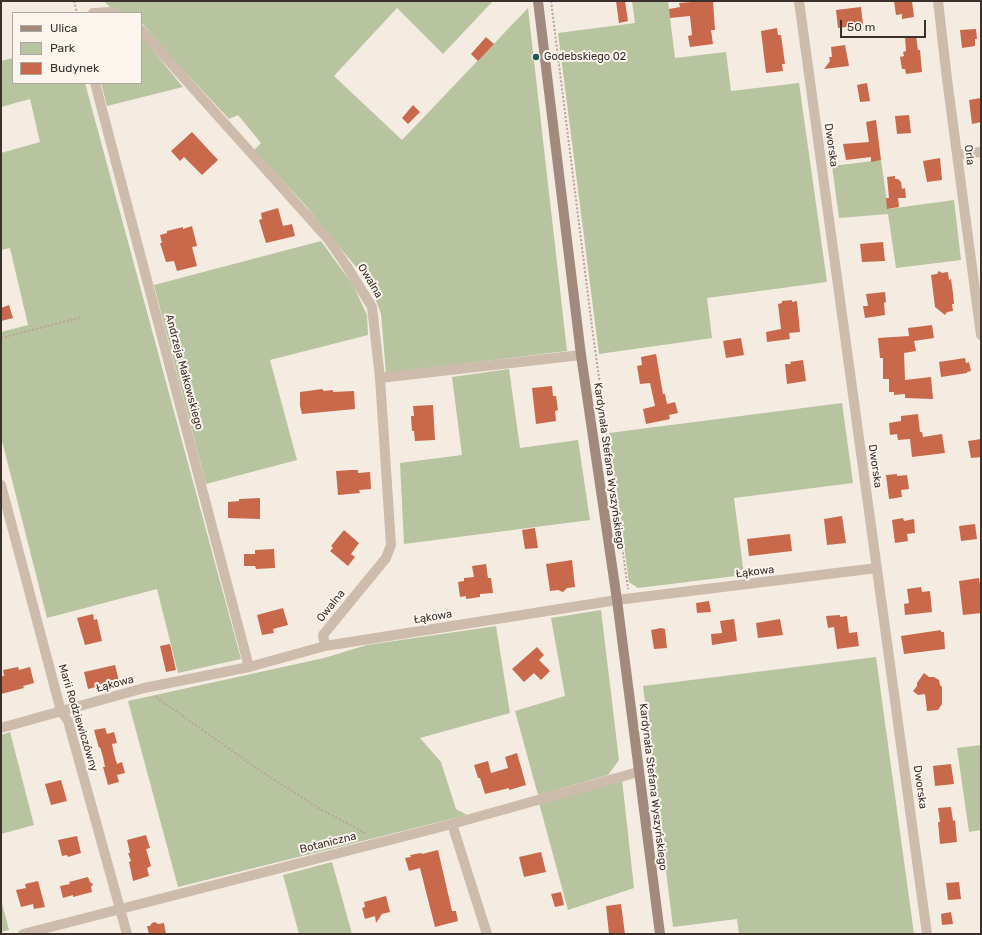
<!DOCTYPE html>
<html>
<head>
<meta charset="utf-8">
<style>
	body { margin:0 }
	#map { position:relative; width:982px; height:935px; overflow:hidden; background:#f4ebe1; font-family:Rubik,sans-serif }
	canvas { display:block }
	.frame { position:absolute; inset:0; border:2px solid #3b302b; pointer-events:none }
	.legend { position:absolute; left:12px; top:12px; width:130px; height:72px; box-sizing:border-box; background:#fbf5ee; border:1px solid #aea6a0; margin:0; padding:5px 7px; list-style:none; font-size:12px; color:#3b302b }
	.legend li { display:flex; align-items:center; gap:8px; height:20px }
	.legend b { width:20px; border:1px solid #aea6a0 }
	.scale { position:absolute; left:840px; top:20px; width:86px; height:18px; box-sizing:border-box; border:2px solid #3b302b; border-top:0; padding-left:5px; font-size:12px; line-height:14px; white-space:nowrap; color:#3b302b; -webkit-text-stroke:3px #fbf5ee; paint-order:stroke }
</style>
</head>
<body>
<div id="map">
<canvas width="982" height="935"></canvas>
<div class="frame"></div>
<ul class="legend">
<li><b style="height:5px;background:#a18a7d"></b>Ulica</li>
<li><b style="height:11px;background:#b8c4a0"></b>Park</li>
<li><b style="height:11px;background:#c8694b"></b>Budynek</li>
</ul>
<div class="scale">50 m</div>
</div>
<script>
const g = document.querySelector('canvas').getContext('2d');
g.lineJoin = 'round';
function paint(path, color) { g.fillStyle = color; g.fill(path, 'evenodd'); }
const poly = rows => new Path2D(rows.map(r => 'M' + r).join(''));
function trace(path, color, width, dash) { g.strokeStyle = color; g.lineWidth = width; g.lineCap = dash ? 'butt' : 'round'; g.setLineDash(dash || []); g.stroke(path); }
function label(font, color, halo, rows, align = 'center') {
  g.font = font + ' Rubik,sans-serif'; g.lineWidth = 4; g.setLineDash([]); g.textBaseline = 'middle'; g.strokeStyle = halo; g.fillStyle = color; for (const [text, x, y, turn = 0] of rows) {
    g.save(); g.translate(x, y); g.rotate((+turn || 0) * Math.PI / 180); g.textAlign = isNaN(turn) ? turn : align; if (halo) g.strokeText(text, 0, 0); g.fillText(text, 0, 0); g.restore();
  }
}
const green = poly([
	[104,1,493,1,443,54,397,8,334,76,402,140,528,8,567,351,386,373,381,314,370,284,305,205,254,150,261,143,238,115,229,119,170,56,141,22,141,13,123,13,112,9],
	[632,1,668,1,675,58,726,52,731,91,799,83,827,282,707,298,712,338,599,354,558,33,635,23],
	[141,36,183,87,107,106,101,83,141,83],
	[13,58,13,83,85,83,241,659,178,673,157,589,47,618,1,437,1,332,28,325,10,248,1,250,1,153,40,142,30,99,1,107,1,61],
	[881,160,888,209,954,200,961,260,896,268,888,214,839,218,832,166],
	[321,241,353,285,367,315,368,335,270,360,297,460,206,484,154,285],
	[509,369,520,448,578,440,590,520,404,544,400,463,462,455,452,377],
	[842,403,853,483,734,498,744,575,638,588,629,582,609,433],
	[601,610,619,760,608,775,538,795,515,711,565,696,551,618],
	[496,626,510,713,420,738,441,762,456,809,467,815,178,887,128,701,324,658,367,645],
	[876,657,914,934,739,934,737,919,673,927,643,686],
	[10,732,34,825,1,834,1,735],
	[981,745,981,830,969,832,957,748],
	[622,779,634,888,568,910,539,803],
	[332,862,352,934,299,934,283,875],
	[1,900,9,930,1,932]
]);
const building = poly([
	[616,1,625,1,628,21,619,23],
	[692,1,713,1,715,30,711,30,713,44,690,47,688,36,692,35,690,16,670,18,669,9,680,7,679,3,692,2],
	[894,1,912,1,914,17,902,19,902,14,896,15],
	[861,7,863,25,838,28,836,10],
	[777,28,778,35,781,35,785,64,782,64,783,71,766,73,761,31],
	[976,29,977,39,975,39,975,46,962,48,960,30],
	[916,36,918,50,920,50,922,72,906,74,905,69,902,69,900,57,904,56,903,52,906,51,905,37],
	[486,37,494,44,478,61,471,54],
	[845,45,849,66,824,69,830,61,829,57,832,57,831,47],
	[867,83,870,101,860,102,857,85],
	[981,98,981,122,972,124,969,100],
	[413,105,420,112,408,124,402,118],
	[909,115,911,133,897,134,895,116],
	[876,120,881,160,871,162,871,157,846,160,843,144,869,142,866,122],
	[192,132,218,160,202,175,184,157,180,161,171,151],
	[940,158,942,180,927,182,923,161],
	[895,176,895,179,898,179,901,182,902,189,905,188,906,198,898,198,899,207,887,209,886,198,889,198,887,177],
	[278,208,283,226,292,224,295,236,266,243,259,220,262,219,261,213],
	[192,226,197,246,192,247,197,266,177,271,174,261,166,262,160,243,162,243,160,235,167,233,167,231,183,227,183,229],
	[883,242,885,261,862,262,860,244],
	[939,271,942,273,948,272,949,280,951,279,953,293,954,304,952,304,953,311,947,312,945,315,935,307,931,275,937,274],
	[885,292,886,302,884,303,885,315,865,318,863,306,868,306,866,294],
	[792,300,792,302,797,301,800,332,789,333,790,339,767,342,766,332,781,329,778,304,782,303,782,301],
	[9,305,13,318,1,321,1,308],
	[932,325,934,338,914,341,916,351,904,353,905,380,931,377,933,399,905,398,905,394,894,395,894,392,889,392,889,379,883,379,883,358,880,358,878,338,909,336,908,328],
	[741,338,744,355,726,358,723,341],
	[656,354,663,394,665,394,667,404,675,402,678,413,669,415,670,419,646,424,643,409,655,406,650,383,640,384,637,366,642,365,641,357],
	[965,358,966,363,969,362,971,371,967,372,967,373,941,377,939,362],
	[803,360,806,381,787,384,785,364,791,364,790,362],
	[552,386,553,396,556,396,558,410,555,411,556,421,536,424,532,388],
	[322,389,324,391,333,390,333,392,354,391,355,409,302,414,300,406,300,392],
	[433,405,435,440,415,441,414,431,412,431,411,416,414,416,413,406],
	[918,414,920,432,922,432,923,437,942,434,945,453,912,457,910,439,898,440,897,434,890,435,889,423,901,421,901,416],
	[981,439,981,457,971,458,968,441],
	[351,470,358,470,358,473,370,472,371,489,359,490,360,493,338,495,336,471],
	[897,474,897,476,907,475,909,489,901,490,902,497,889,499,886,475],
	[260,498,260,519,228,518,228,502,239,501,239,499],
	[842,516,846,543,827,545,824,519],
	[903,518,904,521,914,519,915,533,907,534,908,541,895,543,892,520],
	[975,524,977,539,961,541,959,526],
	[535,528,538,548,525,549,522,530],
	[344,530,359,543,351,554,355,557,348,566,330,551,333,548,331,546],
	[790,534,792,551,749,556,747,539],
	[274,549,275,568,256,569,255,566,244,566,244,554,255,554,255,550],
	[572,560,575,587,567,588,563,592,558,590,550,591,546,564],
	[486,564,488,578,491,578,493,593,480,594,480,597,466,599,466,596,460,597,458,582,464,581,464,578,474,577,472,566],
	[979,578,981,591,981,613,963,615,959,581],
	[921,587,922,592,930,591,932,612,905,615,904,604,909,603,907,589],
	[709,601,711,612,697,613,696,603],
	[283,608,288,625,273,629,274,633,262,635,257,615],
	[93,614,94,620,97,619,102,641,85,645,77,618],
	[840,615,840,617,847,616,849,633,857,632,859,646,837,649,834,627,828,628,826,616],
	[734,619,737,641,712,645,711,634,722,633,720,621],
	[780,619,783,635,758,638,756,623],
	[661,628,665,629,667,648,654,649,651,630],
	[941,630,941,632,944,632,945,649,904,654,901,636],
	[170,644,176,670,166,672,160,646],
	[537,647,544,655,539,660,550,671,541,680,534,673,524,682,512,669],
	[115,665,119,681,88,689,84,672],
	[18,667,19,670,30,667,34,683,23,686,24,688,1,694,1,676,4,676,3,670],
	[924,673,929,677,934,677,939,680,940,685,942,687,942,704,938,710,927,711,925,694,918,695,913,691,917,686,917,683],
	[105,728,107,734,114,732,117,743,112,744,114,754,117,764,122,762,125,773,117,775,119,782,108,785,103,767,105,767,103,757,100,747,99,748,94,730],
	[517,753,526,785,509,790,509,788,485,794,480,778,478,778,474,765,488,761,491,773,508,768,505,757],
	[951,764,954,784,935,786,933,766],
	[61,780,67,801,51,805,45,784],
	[951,807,953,821,955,820,957,842,940,844,938,822,940,822,938,808],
	[146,835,150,848,146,849,151,866,147,868,149,876,133,881,129,862,131,861,128,853,130,853,127,840],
	[77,836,81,853,68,857,67,855,62,856,58,840],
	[438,850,452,911,456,911,458,921,435,927,420,868,409,871,405,858,411,857,410,855,421,853,422,854],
	[541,852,546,872,524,877,519,857],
	[88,877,90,882,93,884,91,887,92,892,73,897,73,895,63,898,60,886,70,884,69,882],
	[38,881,45,907,34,909,33,904,21,907,16,890,26,888,25,884],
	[959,882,961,899,948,900,946,883],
	[561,892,564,905,555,907,551,894],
	[386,896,390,912,382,914,376,923,375,916,365,919,362,908,365,907,364,902],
	[621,904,625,934,609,934,606,906],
	[951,912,953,924,942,925,941,914],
	[155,922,158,924,164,923,166,934,149,934,147,926,150,926,152,923]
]);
const path = poly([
	[74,1,77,13],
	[551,1,592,327,628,589],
	[1,338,82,317],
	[156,697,259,770,320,809,367,834]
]);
const street = poly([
	[799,1,927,934],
	[938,1,947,79,981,335],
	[93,13,109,12,114,13],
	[141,30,328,239,346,265,372,307,380,378,391,545,386,558,323,635,325,646],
	[95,83,249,667],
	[957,155,981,152],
	[380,378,581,355],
	[1,485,61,711,68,721,127,934],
	[1,728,144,688,249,667,325,646,617,600,877,568],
	[452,824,487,934],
	[23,934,452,824,638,772]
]);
const secondary = poly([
	[538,1,581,355,617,600,660,934]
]);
const markers = [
	[536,57,4,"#1f5a5e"]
];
const poiNames = [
	["Godebskiego 02",544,57]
];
const streetNames = [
	["Dworska",831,145,82],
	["Orla",969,155,82],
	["Owalna",370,281,59],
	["Andrzeja Małkowskiego",184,372,75],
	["Kardynała Stefana Wyszyńskiego",609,466,82],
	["Dworska",875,466,82],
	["Łąkowa",755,572,-7],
	["Owalna",331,606,-51],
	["Łąkowa",433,617,-9],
	["Łąkowa",115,684,-15],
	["Marii Rodziewiczówny",78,718,73],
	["Kardynała Stefana Wyszyńskiego",653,787,83],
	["Dworska",920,787,82],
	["Botaniczna",328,843,-14]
];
paint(green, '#b8c4a0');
paint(building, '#c8694b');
trace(path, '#b9a596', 2, [2, 2]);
trace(street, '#cdbbac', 10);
trace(secondary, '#a18a7d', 10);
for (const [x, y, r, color] of markers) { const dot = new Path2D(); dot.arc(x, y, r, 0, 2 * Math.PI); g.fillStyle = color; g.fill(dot); trace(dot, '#fbf5ee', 1.5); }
label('11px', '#3b302b', '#fbf5ee', poiNames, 'left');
label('11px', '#3b302b', '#fbf5ee', streetNames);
</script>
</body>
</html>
